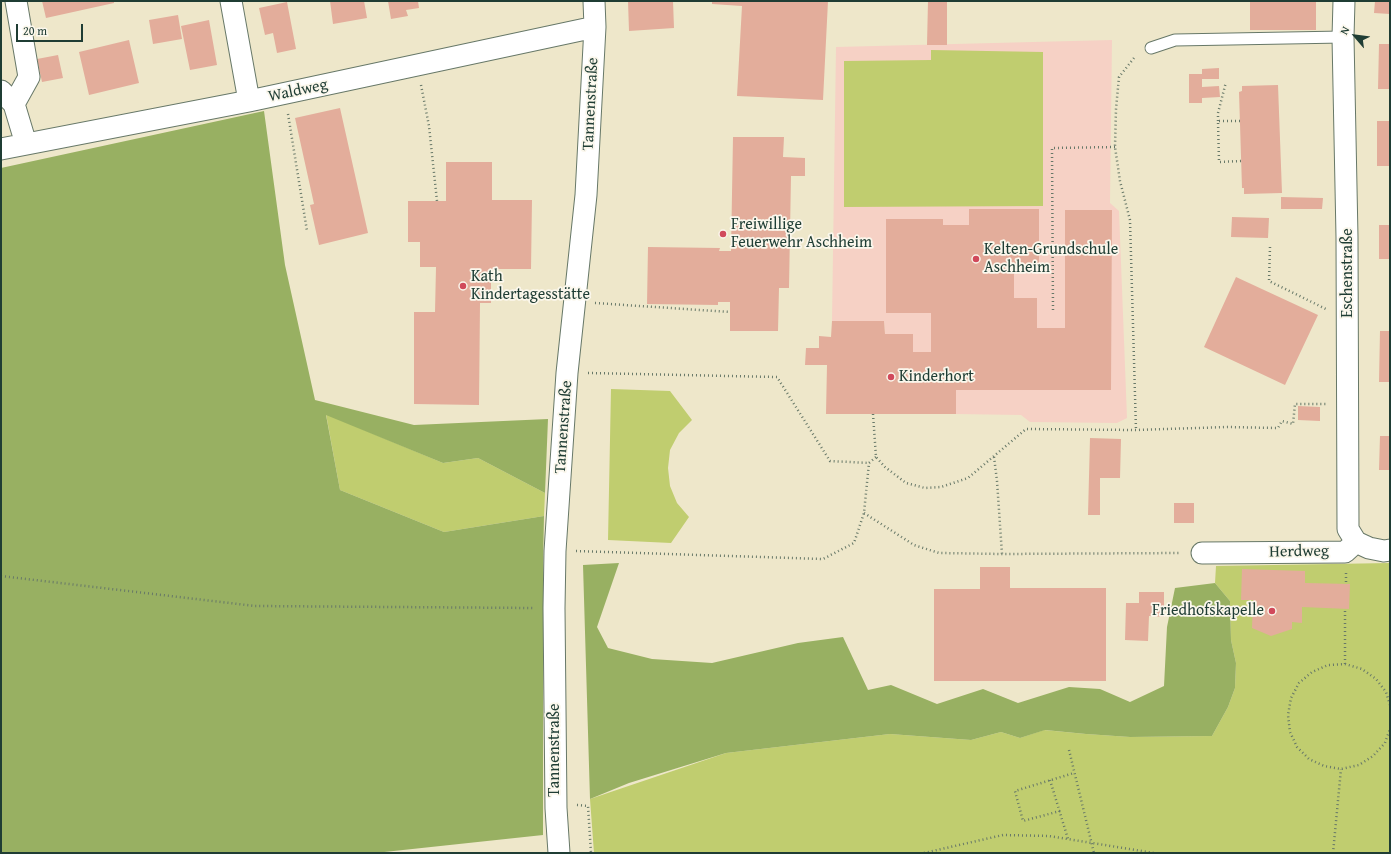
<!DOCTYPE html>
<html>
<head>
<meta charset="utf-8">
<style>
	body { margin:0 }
	#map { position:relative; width:1391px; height:854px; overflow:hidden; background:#eee7ca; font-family:"Gentium Book Plus",serif }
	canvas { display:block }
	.frame { position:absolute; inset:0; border:2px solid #1f3d34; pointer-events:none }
	.north { position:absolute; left:1335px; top:16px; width:40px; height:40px; -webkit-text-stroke:3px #fbf7ec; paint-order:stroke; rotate:298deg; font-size:11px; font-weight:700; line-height:16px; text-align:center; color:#1f3d34 }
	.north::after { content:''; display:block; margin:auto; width:14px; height:18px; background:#1f3d34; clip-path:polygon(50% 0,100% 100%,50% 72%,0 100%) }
	.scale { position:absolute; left:16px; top:24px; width:67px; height:18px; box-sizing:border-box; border:2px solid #1f3d34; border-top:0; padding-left:5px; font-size:12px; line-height:14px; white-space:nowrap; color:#1f3d34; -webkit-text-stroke:3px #fbf7ec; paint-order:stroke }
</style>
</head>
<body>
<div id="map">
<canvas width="1391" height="854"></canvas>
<div class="frame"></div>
<div class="north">N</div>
<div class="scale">20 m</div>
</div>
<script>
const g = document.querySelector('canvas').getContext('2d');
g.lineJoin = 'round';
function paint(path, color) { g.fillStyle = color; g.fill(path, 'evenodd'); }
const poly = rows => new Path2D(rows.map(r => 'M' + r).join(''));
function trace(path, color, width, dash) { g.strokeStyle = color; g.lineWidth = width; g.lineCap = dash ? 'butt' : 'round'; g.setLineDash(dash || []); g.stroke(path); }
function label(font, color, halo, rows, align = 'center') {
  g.font = font + ' "Gentium Book Plus",serif'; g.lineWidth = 3.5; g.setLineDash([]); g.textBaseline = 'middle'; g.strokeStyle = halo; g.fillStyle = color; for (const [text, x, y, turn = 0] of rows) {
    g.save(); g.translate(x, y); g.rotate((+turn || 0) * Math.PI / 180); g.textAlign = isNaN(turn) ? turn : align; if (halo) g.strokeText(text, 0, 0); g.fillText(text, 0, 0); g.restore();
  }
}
const built = poly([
	[1112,40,1110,203,1119,211,1127,418,1117,423,1030,422,1021,415,956,414,956,352,913,352,913,334,885,334,884,321,832,321,836,47]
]);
const green = poly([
	[931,50,1043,52,1043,206,844,207,844,61,931,60],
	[611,389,670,391,692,420,679,433,670,450,668,468,670,486,677,503,689,517,671,543,608,540],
	[326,414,443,463,478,458,545,493,544,516,444,532,340,490],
	[1390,563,1390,853,594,853,590,799,726,753,890,734,971,740,1001,732,1020,738,1044,730,1086,734,1130,737,1212,736,1228,707,1235,688,1236,663,1231,640,1230,601,1215,583,1216,566]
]);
const forest = poly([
	[264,111,285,265,315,400,414,425,548,419,545,493,478,458,443,463,326,415,340,490,444,532,544,516,543,565,543,835,375,853,1,853,1,168],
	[619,563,597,627,608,648,652,659,712,663,798,643,843,637,868,690,891,685,937,704,983,689,1018,703,1069,687,1100,689,1130,702,1164,686,1167,627,1175,588,1215,583,1230,601,1231,640,1236,663,1235,688,1228,707,1212,736,1130,737,1086,734,1045,730,1020,738,1001,732,971,740,890,734,726,753,629,783,590,799,583,565]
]);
const building = poly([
	[42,1,114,1,114,3,46,18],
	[330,1,364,1,367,18,333,24],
	[388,1,418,1,419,8,406,10,408,16,391,19],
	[628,1,673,1,674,28,629,31],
	[712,1,828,1,823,100,737,96,742,6,712,4],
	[928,1,947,1,947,45,927,45],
	[1250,1,1316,1,1316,30,1250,30],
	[1375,1,1390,1,1390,14,1374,13],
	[287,2,296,49,277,53,273,33,265,35,259,8],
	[178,15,182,39,153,44,149,20],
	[209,20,217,65,190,70,181,26],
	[129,40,139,83,89,95,79,52],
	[1379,44,1390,44,1390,89,1378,89],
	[58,55,63,78,42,82,37,59],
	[1219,68,1219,79,1202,79,1202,87,1219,86,1220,97,1202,98,1202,103,1189,103,1189,74,1202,74,1202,69],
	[1278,85,1282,193,1244,194,1244,188,1242,188,1239,92,1242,91,1242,86],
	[340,108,368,233,319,245,310,205,314,204,295,118],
	[1377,121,1390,121,1390,166,1377,166],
	[733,137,784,137,783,157,805,158,805,176,791,176,789,288,779,288,778,331,730,331,730,302,718,302,718,305,647,304,648,247,720,248,719,251,731,251],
	[446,162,492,162,492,200,532,200,531,269,491,269,491,303,480,303,479,405,414,404,414,312,435,312,436,267,420,267,420,242,408,242,408,201,446,201],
	[1281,197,1323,198,1322,209,1281,209],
	[969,209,1039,209,1039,269,1014,269,1014,298,1037,298,1037,328,1065,328,1065,210,1112,210,1111,390,956,390,956,414,826,414,827,365,805,365,806,348,819,348,819,336,831,337,832,321,884,321,885,334,913,334,913,352,931,352,931,313,886,313,886,219,943,219,943,225,969,225],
	[1232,217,1269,218,1268,238,1231,237],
	[1379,225,1390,225,1390,259,1379,259],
	[1236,277,1318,315,1285,385,1204,347],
	[1380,331,1390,331,1390,382,1379,382],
	[1298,406,1320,407,1320,421,1298,420],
	[1380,436,1390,436,1390,470,1379,470],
	[1090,438,1121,439,1120,478,1100,478,1100,515,1088,515],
	[1174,503,1194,503,1194,523,1174,523],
	[980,567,1010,567,1010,588,1106,588,1106,681,934,681,934,589,980,589],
	[1242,569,1305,571,1305,583,1350,584,1349,609,1302,607,1302,623,1292,622,1292,629,1271,636,1252,628,1253,600,1241,600],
	[1139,592,1164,592,1164,617,1149,616,1148,641,1125,640,1126,603,1139,603]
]);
const path = poly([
	[1134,58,1119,77,1116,109,1115,147,1120,181,1130,220,1136,430],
	[421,85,429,126,437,201],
	[288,114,307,231],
	[1218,121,1218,113,1226,82],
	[1240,121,1218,121,1219,162,1241,161],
	[1270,247,1269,281,1326,309],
	[595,303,730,312],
	[1053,310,1052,148,1115,147],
	[588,373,777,377,830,461,869,463],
	[873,414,876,457,885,467,906,483,925,488,941,487,968,478,1026,429,1136,430,1227,427,1278,428,1282,421,1293,424,1295,404,1326,404],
	[994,457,997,481,1002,554],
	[864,513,914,545,939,553,1002,554,1181,553],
	[576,551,823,559,854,543,864,513,869,463,876,457],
	[1346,573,1346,584],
	[1,576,255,606,533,608],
	[1345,664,1345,609],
	[1390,705,1386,692,1376,679,1362,669,1345,664,1328,665,1312,672,1299,683,1291,698,1288,715,1290,732,1297,747,1309,759,1324,766,1341,769,1359,765,1373,756,1385,743,1390,729],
	[1069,750,1094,853],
	[1050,780,1068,839],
	[577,805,588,806,591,853],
	[1060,811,1023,821,1015,791,1074,773],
	[924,853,1003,835,1049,836,1154,853],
	[1333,853,1341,769]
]);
const service = poly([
	[1151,48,1175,40,1343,37]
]);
const minor = poly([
	[231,1,249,101],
	[1344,1,1343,37,1347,237,1348,529,1356,542],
	[1,91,14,104,26,144],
	[14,104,29,77,16,1],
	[1,149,249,101,595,27],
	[1202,553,1345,552,1356,542,1369,548,1384,551,1390,550],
	[559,853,556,808,554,608,555,551,567,373,586,195,595,27,594,1]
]);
const markers = [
	[723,234,4,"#d1495b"],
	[976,259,4,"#d1495b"],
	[463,286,4,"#d1495b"],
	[891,377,4,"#d1495b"],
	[1272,611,4,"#d1495b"]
];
const streetNames = [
	["Waldweg",298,91,-12],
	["Tannenstraße",591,104,-87],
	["Eschenstraße",1348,273,-90],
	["Tannenstraße",564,427,-86],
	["Herdweg",1299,552,-1],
	["Tannenstraße",555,750,-90]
];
const poiNames = [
	["Freiwillige",731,225],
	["Feuerwehr Aschheim",731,243],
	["Kelten-Grundschule",984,250],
	["Aschheim",984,268],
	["Kath",471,277],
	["Kindertagesstätte",471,295],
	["Kinderhort",899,377],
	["Friedhofskapelle",1264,611,"right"]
];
paint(built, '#f6d1c5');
paint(green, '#c0cd6f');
paint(forest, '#98b062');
paint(building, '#e3ad9b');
trace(service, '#677868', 13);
trace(minor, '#677868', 23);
trace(path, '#677868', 2.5, [1, 3]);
trace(service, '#fff', 11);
trace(minor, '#fff', 21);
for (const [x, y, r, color] of markers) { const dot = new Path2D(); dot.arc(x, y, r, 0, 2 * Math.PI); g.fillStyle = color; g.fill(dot); trace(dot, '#fbf7ec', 1.5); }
label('16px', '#1f3d34', '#fbf7ec', streetNames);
label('16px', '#1f3d34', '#fbf7ec', poiNames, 'left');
</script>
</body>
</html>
